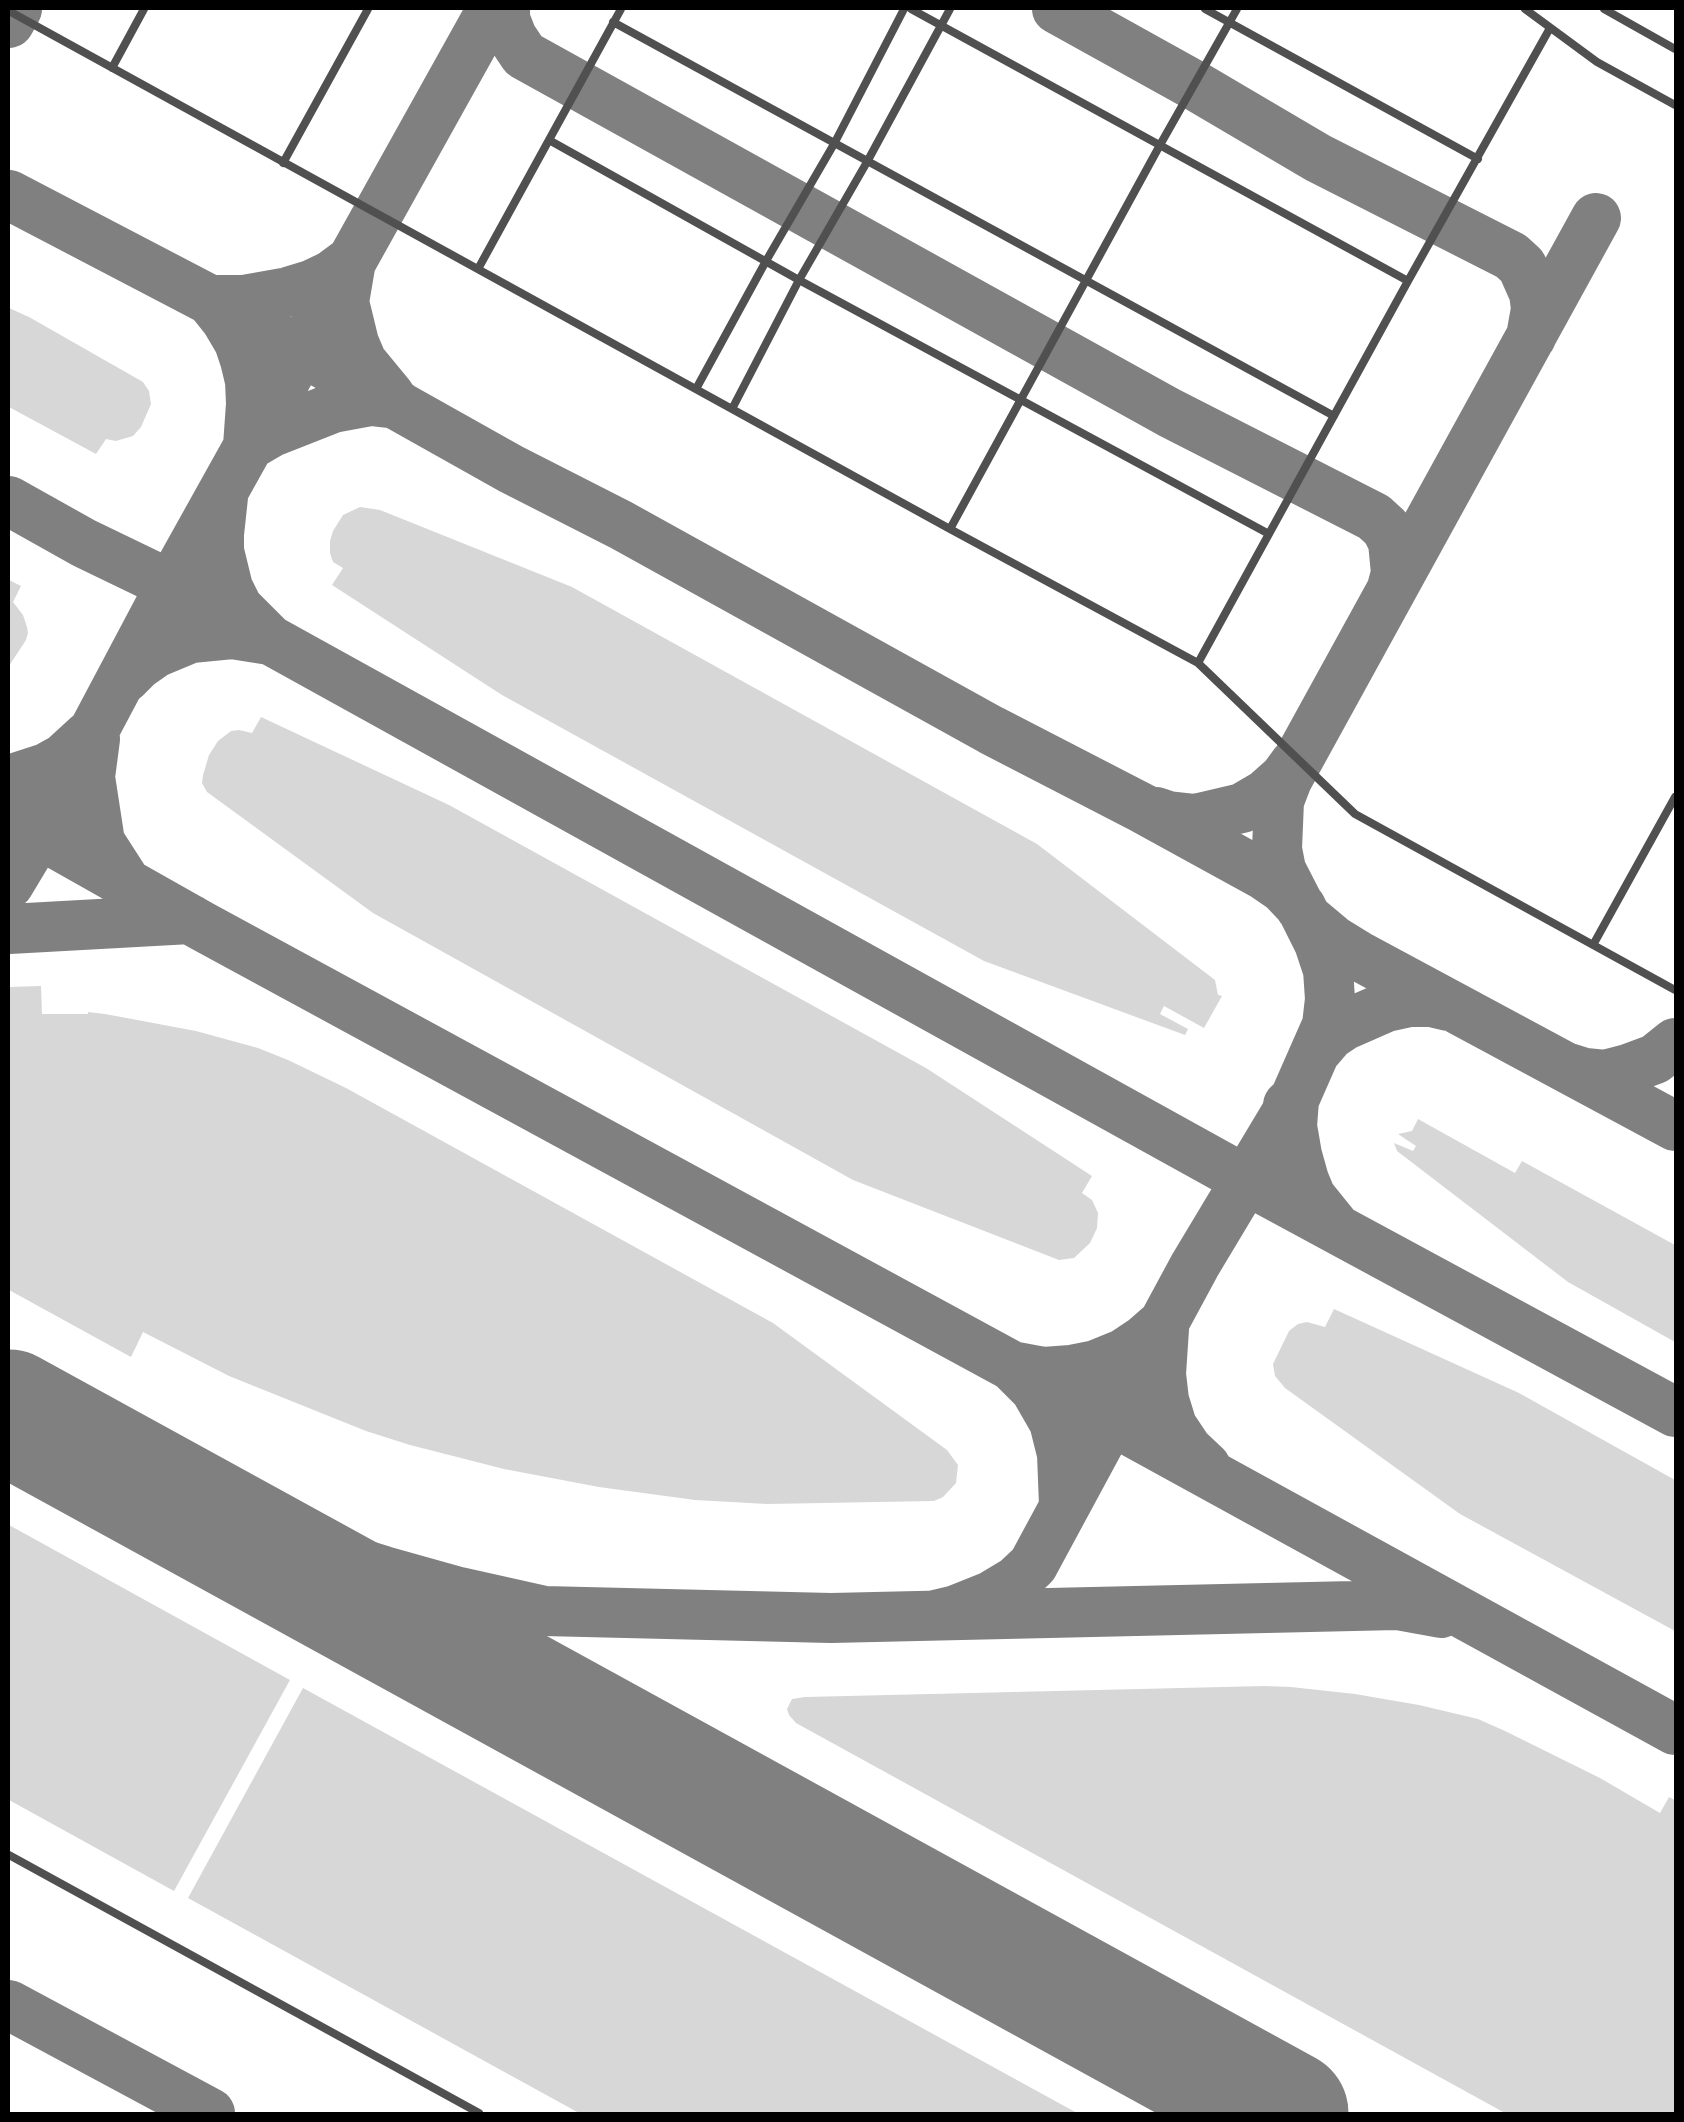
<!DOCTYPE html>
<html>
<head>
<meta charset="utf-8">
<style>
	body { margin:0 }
	#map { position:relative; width:1684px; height:2122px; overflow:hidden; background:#fff; font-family:"Public Sans",sans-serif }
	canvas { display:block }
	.frame { position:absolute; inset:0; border:10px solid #000; pointer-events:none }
</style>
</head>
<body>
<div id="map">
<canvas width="1684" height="2122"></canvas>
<div class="frame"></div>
</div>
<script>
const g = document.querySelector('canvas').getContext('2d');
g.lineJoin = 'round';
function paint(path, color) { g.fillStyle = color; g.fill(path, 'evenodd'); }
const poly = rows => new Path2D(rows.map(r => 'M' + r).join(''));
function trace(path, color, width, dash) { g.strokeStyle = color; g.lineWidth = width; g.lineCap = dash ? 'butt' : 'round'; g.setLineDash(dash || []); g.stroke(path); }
const green = poly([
	[9,308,29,317,143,382,149,391,151,404,141,427,133,436,116,441,106,439,96,454,9,407],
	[360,507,380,510,572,587,1037,844,1215,980,1218,995,1222,996,1204,1028,1164,1006,1160,1014,1188,1029,1185,1035,984,961,502,695,332,585,343,568,333,562,330,553,330,541,333,531,343,515],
	[9,580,21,586,13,602,23,615,27,627,28,633,26,640,9,666],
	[261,717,449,805,926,1068,1092,1176,1082,1193,1092,1200,1098,1213,1097,1228,1090,1243,1074,1258,1059,1260,853,1180,373,913,207,792,202,783,203,775,209,755,218,741,231,731,239,730,252,733],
	[41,986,42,1014,88,1014,88,1012,105,1014,196,1031,258,1048,288,1060,346,1088,773,1323,947,1450,958,1465,956,1483,943,1497,934,1501,767,1504,695,1500,599,1487,504,1469,410,1445,366,1431,229,1376,143,1332,131,1357,9,1290,9,987],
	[1418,1119,1515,1173,1522,1161,1675,1245,1675,1342,1568,1282,1397,1151,1394,1143,1413,1151,1416,1146,1398,1134,1412,1131],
	[1334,1309,1519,1393,1675,1480,1675,1631,1460,1514,1285,1388,1275,1376,1273,1364,1289,1331,1298,1324,1307,1322,1325,1327],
	[9,1525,290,1680,174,1891,9,1800],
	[1265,1686,1291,1687,1355,1694,1419,1705,1478,1719,1505,1731,1600,1778,1660,1813,1669,1797,1675,1800,1675,2113,1505,2113,796,1723,789,1715,787,1709,792,1699,805,1697],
	[303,1688,1077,2113,579,2113,188,1898]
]);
const taxiway = poly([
	[505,9,505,19,512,37,524,55,1170,413,1374,517,1386,528,1393,542,1396,573,1392,588],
	[1057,9,1194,85,1318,158,1511,256,1522,266,1534,293,1536,309,1531,337],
	[9,23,17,9],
	[9,195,210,300,511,469,621,525,991,730,1142,808,1264,875,1283,888,1301,907,1319,943,1328,970,1330,999,1327,1025,1294,1100,1195,1265,1033,1565,1016,1581,991,1596,956,1610,935,1615],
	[210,300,226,320,239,342,245,360,250,381,251,404,248,446,272,432,333,408,371,401,397,404],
	[210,300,243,300,288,292,311,285,332,275,351,261,344,302,354,343,362,362,390,396],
	[9,501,84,543,171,585,1246,1180,1675,1412],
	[125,678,138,665,155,653,191,638,232,634,270,640,238,608,228,588,219,551,219,534,223,497],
	[95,739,90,777,100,842,127,884],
	[9,780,46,768,64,758,88,736],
	[1156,812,1168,816,1195,819,1242,808,1266,794,1284,778,1295,763],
	[9,817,202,926,1012,1366,1675,1730],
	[9,884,39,834,171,585,492,9],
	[1300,907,1281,870,1277,849,1279,801,1287,780,1596,218],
	[1308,919,1333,940,1359,956,1675,1126],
	[9,929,190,919],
	[1318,1049,1330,1035,1345,1025,1386,1007,1409,1002,1431,1002,1448,1006],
	[1569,1068,1585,1073,1605,1075,1628,1069,1655,1059,1675,1043],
	[1288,1105,1294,1100,1292,1126,1297,1155,1304,1180,1311,1197,1336,1228],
	[1164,1329,1161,1374,1164,1400,1172,1426,1188,1450,1206,1467],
	[170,1502,302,1546,384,1571,459,1592,544,1611,831,1618,1397,1605,1441,1613],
	[1064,1505,1062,1454,1054,1422,1035,1389,1012,1366,1044,1372,1071,1370,1096,1365,1123,1354,1144,1340,1160,1326],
	[9,2005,210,2113]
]);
const runway = poly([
	[9,1412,1286,2113]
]);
const service = poly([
	[911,9,1408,281],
	[1205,9,1478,159],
	[1525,9,1597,62,1675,105],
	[1604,9,1675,49],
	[9,11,950,529,1198,663,1355,814,1675,990],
	[613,22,1334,416],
	[112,68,144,9],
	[549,140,799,280,1269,534],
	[283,163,368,9],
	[478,269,621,9],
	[696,389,766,261,834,144,904,9],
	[732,409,799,280,867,162,950,9],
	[950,529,1160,145,1237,9],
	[1198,663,1408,281,1550,28],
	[1593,945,1675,797],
	[9,1855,479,2113]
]);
paint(green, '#d7d7d7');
trace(taxiway, '#808080', 50);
trace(runway, '#808080', 125);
trace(service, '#505050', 8);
</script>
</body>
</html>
